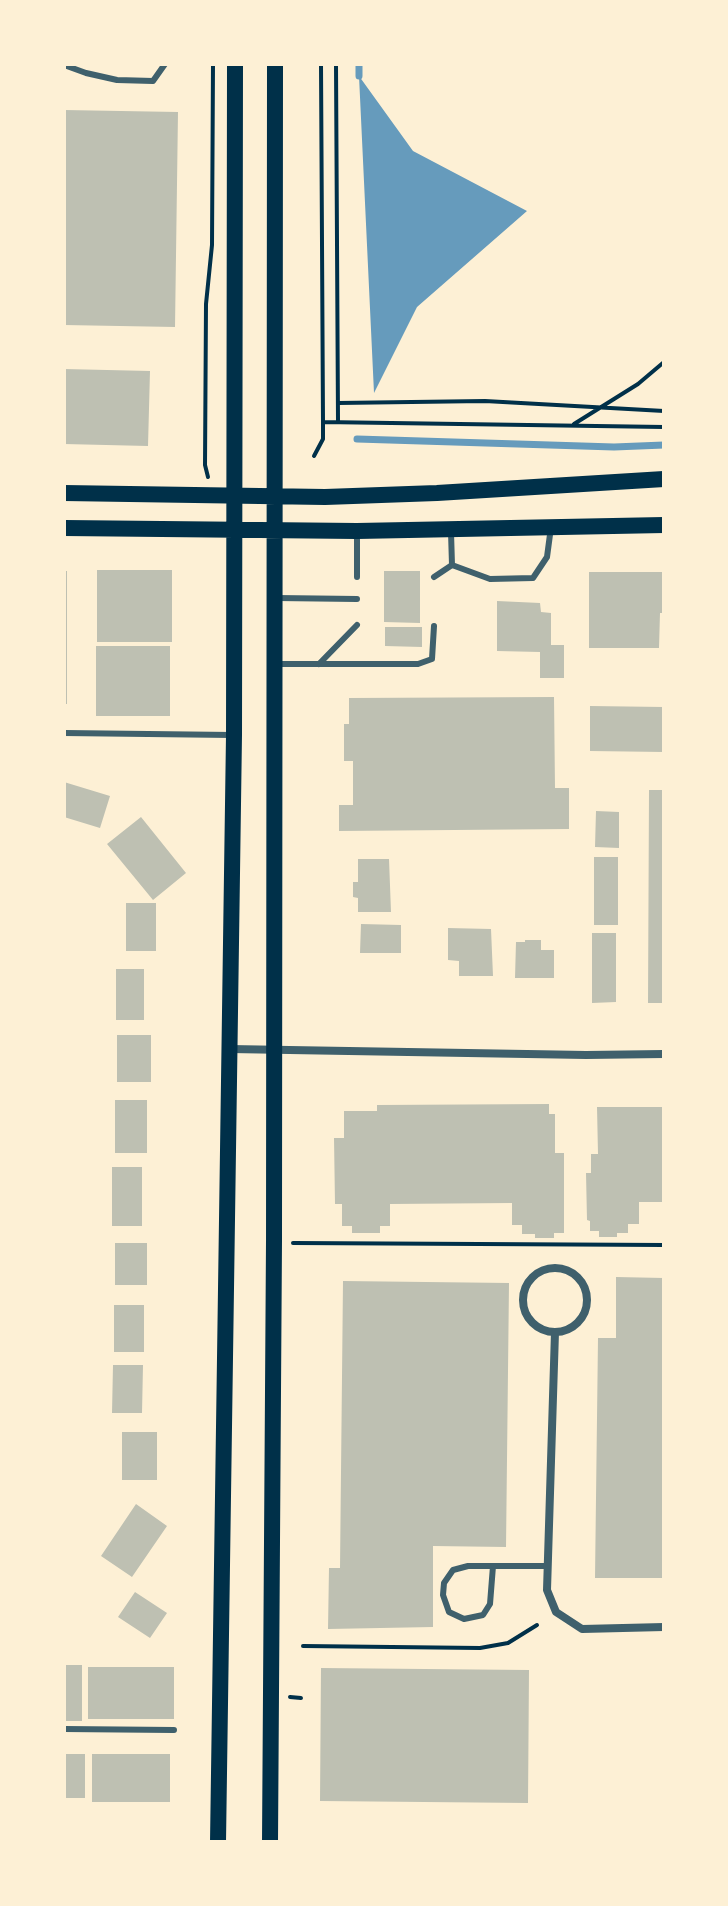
<!DOCTYPE html>
<html>
<head>
<meta charset="utf-8">
<style>
	body { margin:0 }
	#map { position:relative; width:728px; height:1906px; overflow:hidden; background:#fdf0d5; font-family:"Work Sans",sans-serif }
	canvas { display:block }
	.frame { position:absolute; inset:0; border:66px solid #fdf0d5; pointer-events:none }
</style>
</head>
<body>
<div id="map">
<canvas width="728" height="1906"></canvas>
<div class="frame"></div>
</div>
<script>
const g = document.querySelector('canvas').getContext('2d');
g.lineJoin = 'round';
function paint(path, color) { g.fillStyle = color; g.fill(path, 'evenodd'); }
const poly = rows => new Path2D(rows.map(r => 'M' + r).join(''));
function trace(path, color, width, dash) { g.strokeStyle = color; g.lineWidth = width; g.lineCap = dash ? 'butt' : 'round'; g.setLineDash(dash || []); g.stroke(path); }
const water = poly([
	[359,76,413,151,527,211,417,307,374,393]
]);
const stream = poly([
	[359,76,359,64],
	[357,439,614,447,664,445]
]);
const building = poly([
	[64,110,178,112,175,327,64,325],
	[64,369,150,371,148,446,64,444],
	[97,570,172,570,172,642,97,642],
	[64,571,67,571,67,704,64,704],
	[384,571,420,571,420,623,384,622],
	[589,572,664,572,664,613,660,613,659,648,589,648],
	[497,601,540,603,541,612,551,613,551,645,564,645,564,678,540,678,540,652,497,651],
	[385,627,422,627,422,647,385,646],
	[96,646,170,646,170,716,96,716],
	[554,697,555,788,569,788,569,829,339,831,339,805,353,805,353,761,344,761,344,724,349,724,349,698],
	[590,706,664,707,664,752,590,751],
	[64,782,110,796,100,828,64,817],
	[649,790,664,790,664,1003,648,1003],
	[596,811,619,812,619,848,595,847],
	[141,817,186,873,153,900,107,844],
	[594,857,618,857,618,925,594,925],
	[358,859,389,859,391,912,358,912,358,898,353,897,353,882,358,882],
	[126,903,156,903,156,951,126,951],
	[361,924,401,925,401,953,360,953],
	[448,928,491,929,493,976,459,976,459,961,448,960],
	[592,933,616,933,616,1002,592,1003],
	[525,940,541,940,541,950,554,950,554,978,515,978,516,942,525,942],
	[116,969,144,969,144,1020,116,1020],
	[117,1035,151,1035,151,1082,117,1082],
	[115,1100,147,1100,147,1153,115,1153],
	[549,1104,549,1114,555,1114,555,1153,564,1153,564,1233,554,1233,554,1238,535,1238,535,1234,522,1234,522,1225,512,1225,512,1203,390,1204,390,1226,380,1226,380,1233,352,1233,352,1226,342,1226,342,1204,335,1204,334,1138,344,1138,344,1111,377,1111,377,1105],
	[597,1107,664,1107,664,1202,639,1202,639,1224,628,1224,628,1233,617,1233,617,1237,599,1237,599,1231,590,1231,590,1221,587,1220,586,1173,591,1173,591,1154,598,1154],
	[112,1167,142,1167,142,1226,112,1226],
	[115,1243,147,1243,147,1285,115,1285],
	[616,1277,664,1278,664,1578,595,1578,598,1338,616,1338],
	[343,1281,509,1283,506,1547,433,1546,433,1627,328,1629,329,1568,340,1568],
	[114,1305,144,1305,144,1352,114,1352],
	[113,1365,143,1365,142,1413,112,1413],
	[122,1432,157,1432,157,1480,122,1480],
	[136,1504,167,1526,132,1577,101,1556],
	[135,1592,167,1613,150,1638,118,1617],
	[64,1665,82,1665,82,1721,64,1721],
	[88,1667,174,1667,174,1719,88,1719],
	[321,1668,529,1670,528,1803,320,1801],
	[64,1754,85,1754,85,1798,64,1798],
	[92,1754,170,1754,170,1802,92,1802]
]);
const path = poly([
	[321,64,323,422,664,427],
	[336,64,338,421],
	[338,403,485,401,664,411],
	[574,424,638,384,664,362],
	[314,456,323,439,323,422],
	[208,477,205,465,206,304,212,245,213,64],
	[293,1243,664,1245],
	[303,1646,480,1648,508,1643,537,1625],
	[290,1697,301,1698]
]);
const service = poly([
	[64,65,86,73,117,80,153,81,165,64],
	[451,532,452,565],
	[357,577,357,532],
	[434,577,452,565,490,579,533,578,547,557,551,527],
	[277,598,357,599],
	[277,664,418,664,432,659,434,626],
	[319,664,357,625],
	[64,733,232,735],
	[493,1566,490,1604,483,1615,464,1619,449,1612,443,1595,444,1583,453,1570,468,1566,548,1566],
	[64,1729,174,1730]
]);
const minor = poly([
	[230,1049,586,1055,664,1054],
	'523 1300a32 32 0 1 1 64 0a32 32 0 1 1-64 0Z',
	[555,1332,547,1590,556,1612,582,1629,664,1627]
]);
const secondary = poly([
	[64,493,325,497,437,493,664,479],
	[64,528,357,531,664,525],
	[218,1842,234,735,235,64],
	[270,1842,274,1241,275,64]
]);
paint(water, '#669bbc');
trace(stream, '#669bbc', 7);
paint(building, '#bec0b2');
trace(path, '#003049', 4);
trace(service, '#3f606c', 6);
trace(minor, '#3f606c', 8);
trace(secondary, '#003049', 16);
</script>
</body>
</html>
